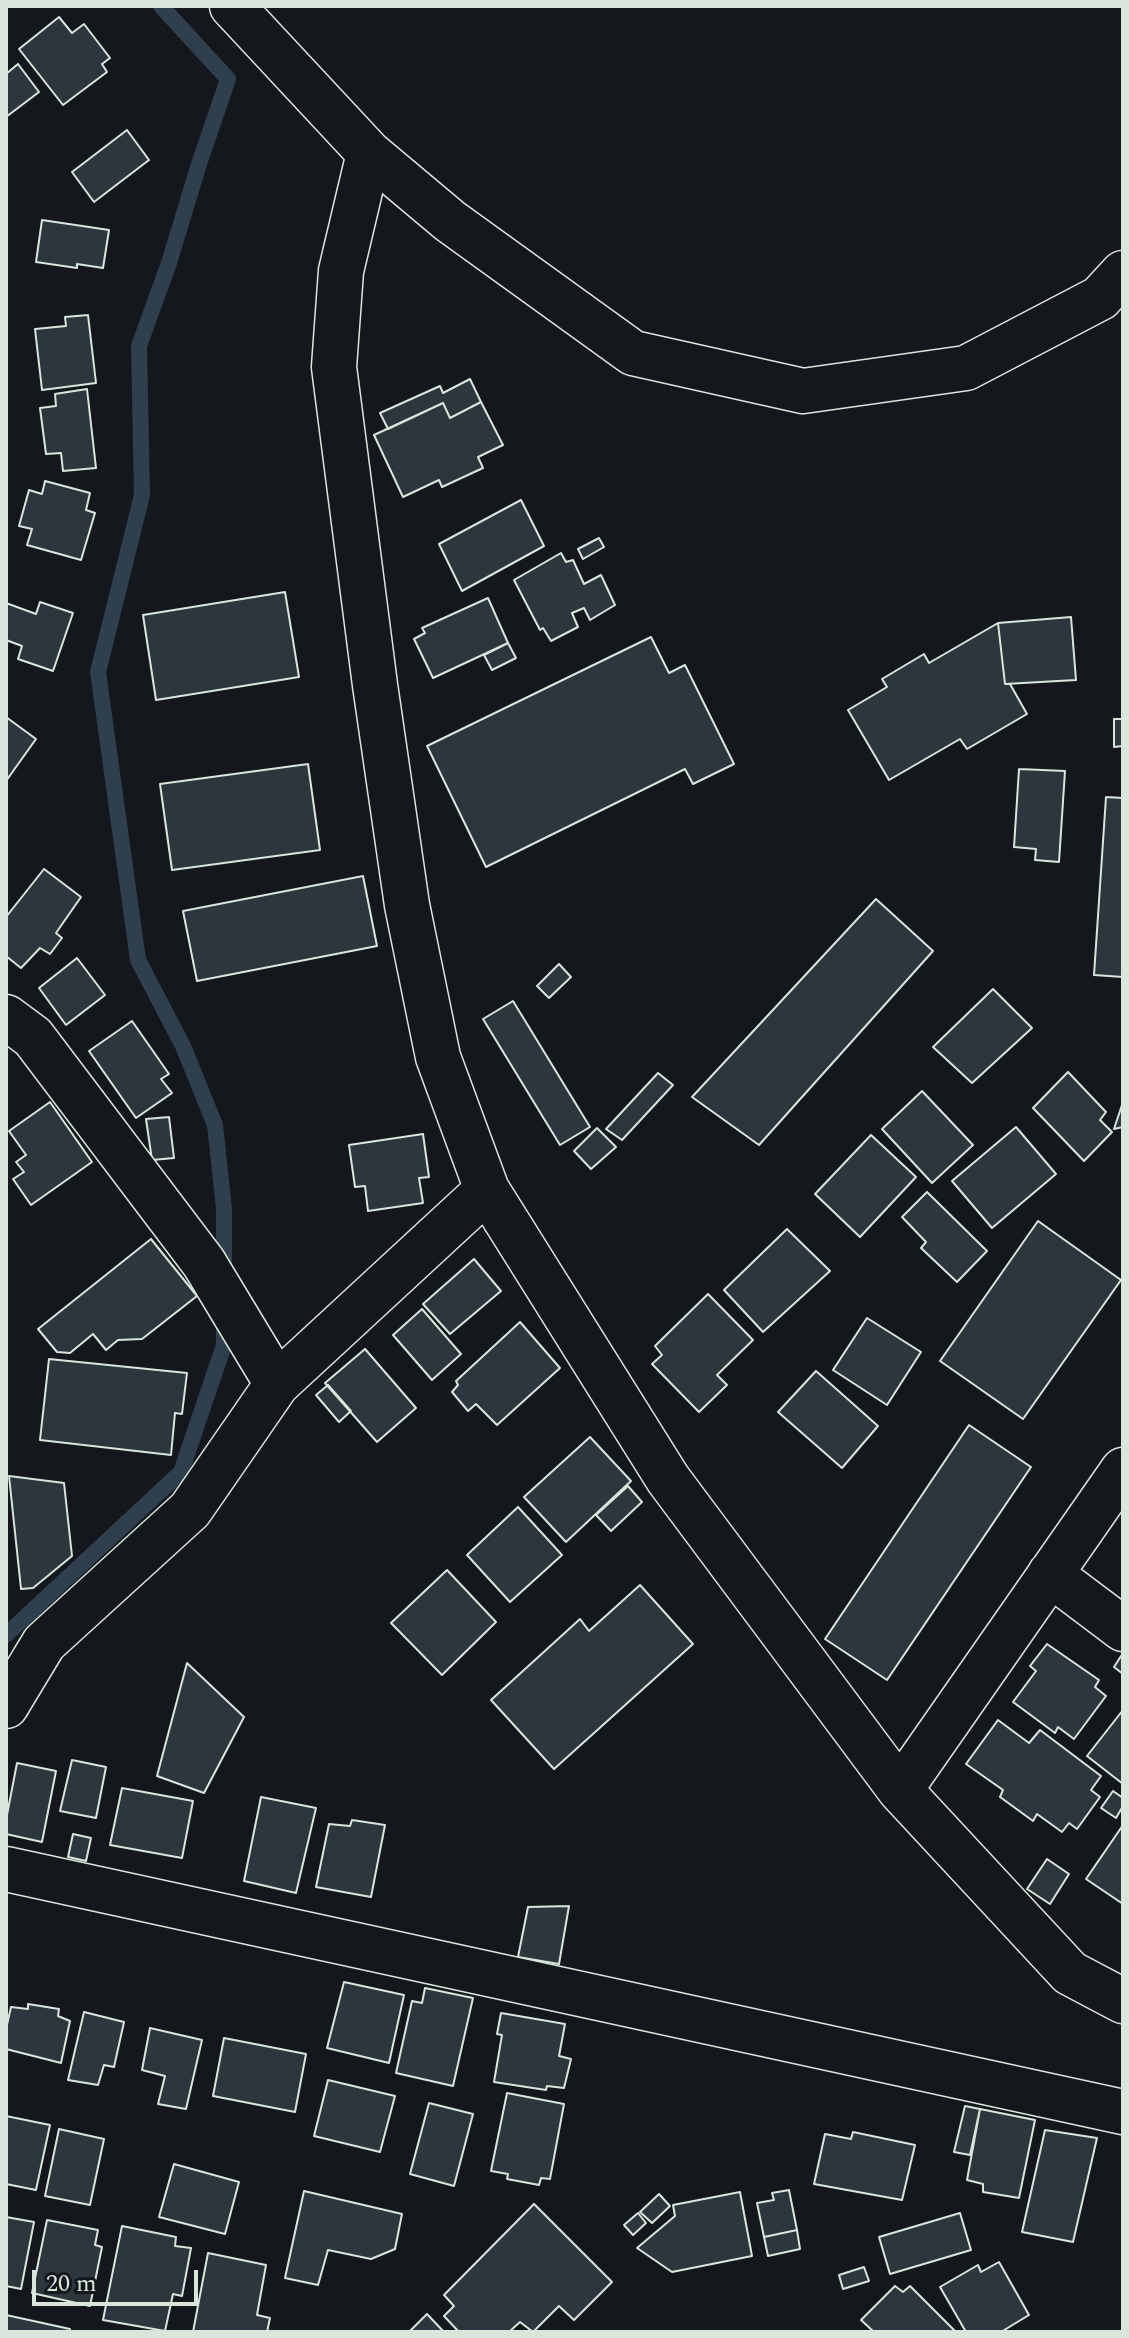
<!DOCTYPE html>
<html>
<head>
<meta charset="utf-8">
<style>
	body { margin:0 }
	#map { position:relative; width:1129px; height:2338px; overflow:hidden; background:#14181c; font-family:Spectral,serif }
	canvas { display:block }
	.frame { position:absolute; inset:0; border:8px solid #d8e6dc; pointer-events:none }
	.scale { position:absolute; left:32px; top:2270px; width:166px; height:36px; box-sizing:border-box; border:4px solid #d8e6dc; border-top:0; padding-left:10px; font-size:24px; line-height:28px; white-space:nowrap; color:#d8e6dc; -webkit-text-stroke:6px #14181c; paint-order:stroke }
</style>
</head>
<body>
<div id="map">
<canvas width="1129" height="2338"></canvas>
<div class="frame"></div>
<div class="scale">20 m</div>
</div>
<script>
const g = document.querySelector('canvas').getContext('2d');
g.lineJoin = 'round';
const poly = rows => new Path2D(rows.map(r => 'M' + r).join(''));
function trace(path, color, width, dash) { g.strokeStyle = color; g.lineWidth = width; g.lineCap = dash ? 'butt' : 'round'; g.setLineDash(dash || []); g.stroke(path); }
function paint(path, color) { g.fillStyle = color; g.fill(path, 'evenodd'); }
const stream = poly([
	[161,6,228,79,199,164,169,263,139,346,142,495,98,672,138,960,183,1046,215,1125,224,1208,224,1274],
	[6,1635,181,1472,224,1345,224,1317]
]);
const building = poly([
	[59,17,72,33,84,24,110,58,102,64,107,72,63,105,19,49,59,17],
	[18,64,39,92,6,117,6,74,18,64],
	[127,130,149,160,94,202,72,172,127,130],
	[42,220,109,230,103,268,77,264,77,268,36,262,42,220],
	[88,315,96,383,42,390,35,329,66,326,65,317,88,315],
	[470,379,481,402,450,418,443,403,388,429,380,413,440,386,443,393,470,379],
	[87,389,96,468,63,471,61,453,46,454,40,408,56,406,55,394,87,389],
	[481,402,503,445,478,457,483,468,442,487,439,480,403,497,374,435,443,403,450,418,481,402],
	[45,481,90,493,86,510,95,513,81,560,27,545,32,529,19,526,29,490,42,494,45,481],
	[521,500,544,546,462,591,439,544,521,500],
	[599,538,604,547,583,559,578,549,599,538],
	[561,553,566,562,573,560,584,584,601,575,615,605,590,620,584,608,572,613,578,627,551,641,543,628,540,630,514,580,561,553],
	[285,592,299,677,156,700,143,615,285,592],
	[488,598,508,643,433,678,414,639,425,633,422,628,488,598],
	[40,602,73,613,53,671,18,659,22,646,6,640,6,603,36,614,40,602],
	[1071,617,1076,680,1005,684,998,623,1071,617],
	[998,623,1005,684,1010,684,1027,714,967,749,960,739,889,780,848,710,887,687,882,679,924,654,929,663,998,623],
	[651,637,669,673,685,665,734,764,693,784,685,769,486,867,427,746,651,637],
	[508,643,516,658,492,670,484,655,508,643],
	[6,717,36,739,6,781,6,717],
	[1114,719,1123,719,1123,746,1114,747,1114,719],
	[308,764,320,850,172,870,160,784,308,764],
	[1019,769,1065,771,1059,862,1035,860,1036,849,1014,847,1019,769],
	[1106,797,1123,798,1123,977,1094,975,1106,797],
	[44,869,81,897,56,933,62,938,50,954,40,948,21,968,6,956,6,917,44,869],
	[363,876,377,946,197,981,183,911,363,876],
	[876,899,933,951,759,1145,692,1097,876,899],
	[77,958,105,995,66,1025,39,988,77,958],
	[559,964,571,977,549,998,537,986,559,964],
	[993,989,1032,1028,972,1083,933,1047,993,989],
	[513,1001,590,1127,560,1145,483,1019,513,1001],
	[132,1021,169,1074,161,1079,172,1093,136,1118,89,1051,132,1021],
	[1068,1072,1106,1112,1100,1120,1112,1132,1084,1161,1033,1108,1068,1072],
	[658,1073,673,1085,622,1140,606,1129,658,1073],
	[922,1091,973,1145,932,1183,882,1129,922,1091],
	[50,1102,92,1162,31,1205,13,1179,24,1172,16,1162,26,1155,9,1131,50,1102],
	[1123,1102,1123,1127,1114,1129,1123,1102],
	[169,1117,174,1158,152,1160,146,1119,169,1117],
	[1016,1127,1056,1174,992,1228,952,1181,1016,1127],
	[597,1128,616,1147,591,1169,574,1151,597,1128],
	[423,1134,429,1177,419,1178,423,1203,368,1211,365,1186,355,1187,349,1145,423,1134],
	[871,1135,916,1177,860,1237,815,1194,871,1135],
	[927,1192,987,1251,957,1282,921,1248,926,1242,902,1217,927,1192],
	[1038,1221,1121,1280,1023,1419,940,1361,1038,1221],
	[787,1229,830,1271,763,1332,724,1290,787,1229],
	[151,1239,197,1296,142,1339,118,1340,106,1350,93,1334,70,1353,57,1352,38,1329,151,1239],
	[474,1259,501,1291,450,1334,423,1304,474,1259],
	[708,1294,753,1340,717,1375,727,1385,699,1412,652,1364,662,1355,655,1346,708,1294],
	[422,1309,461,1354,432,1380,393,1335,422,1309],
	[867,1318,921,1352,887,1405,833,1370,867,1318],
	[520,1322,560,1368,497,1425,476,1404,468,1411,452,1392,458,1385,456,1381,520,1322],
	[365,1349,416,1408,377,1442,325,1383,365,1349],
	[49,1359,187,1373,182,1414,175,1413,171,1455,40,1440,49,1359],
	[816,1371,878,1426,842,1468,778,1412,816,1371],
	[328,1385,351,1411,339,1422,316,1395,328,1385],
	[969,1425,1031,1467,887,1680,825,1639,969,1425],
	[590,1437,631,1481,566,1542,524,1497,590,1437],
	[9,1476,64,1483,72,1556,33,1588,21,1589,9,1476],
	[628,1486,642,1502,611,1531,596,1515,628,1486],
	[518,1507,562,1555,510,1602,467,1555,518,1507],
	[447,1570,496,1622,442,1675,391,1623,447,1570],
	[640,1585,693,1644,554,1769,491,1700,580,1619,589,1631,640,1585],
	[1047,1644,1099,1680,1095,1687,1106,1696,1074,1739,1058,1727,1055,1733,1013,1702,1036,1671,1030,1666,1047,1644],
	[1121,1656,1123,1657,1123,1674,1114,1667,1121,1656],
	[187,1663,244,1717,204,1793,157,1776,187,1663],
	[1123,1710,1123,1784,1087,1756,1123,1710],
	[998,1720,1029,1743,1040,1730,1101,1776,1091,1790,1100,1797,1077,1829,1069,1823,1062,1832,1037,1814,1033,1821,1000,1797,1003,1790,966,1764,998,1720],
	[72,1760,106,1767,96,1818,60,1811,72,1760],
	[17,1763,56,1771,42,1842,6,1834,6,1820,17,1763],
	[122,1788,193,1801,182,1858,110,1845,122,1788],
	[1113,1791,1123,1798,1123,1806,1116,1818,1101,1808,1113,1791],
	[261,1797,316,1808,296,1893,244,1881,261,1797],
	[352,1820,385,1825,371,1897,316,1887,329,1824,350,1826,352,1820],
	[1123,1825,1123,1904,1086,1879,1123,1825],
	[73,1834,91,1838,86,1861,68,1857,73,1834],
	[1047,1859,1069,1874,1050,1904,1027,1889,1047,1859],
	[569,1906,559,1964,518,1957,528,1907,569,1906],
	[344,1982,404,1995,389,2063,327,2048,344,1982],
	[425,1988,473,1998,453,2086,396,2073,412,2001,422,2003,425,1988],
	[28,2004,59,2009,58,2016,70,2021,61,2063,6,2049,6,2029,11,2007,28,2009,28,2004],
	[84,2012,124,2022,114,2067,104,2065,98,2085,68,2080,84,2012],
	[501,2013,565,2024,559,2056,571,2059,564,2088,547,2086,546,2090,494,2082,502,2035,497,2034,501,2013],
	[150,2028,202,2040,186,2109,158,2104,165,2076,142,2070,150,2028],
	[224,2038,306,2054,295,2112,213,2096,224,2038],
	[328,2080,395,2096,380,2152,314,2136,328,2080],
	[507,2093,564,2104,550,2179,541,2178,539,2185,507,2179,508,2174,491,2171,507,2093],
	[429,2103,473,2114,454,2186,410,2174,429,2103],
	[965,2106,980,2109,970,2155,954,2152,965,2106],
	[980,2109,1035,2120,1019,2198,983,2192,983,2184,967,2180,980,2109],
	[6,2116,50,2125,36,2190,6,2184,6,2116],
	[59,2129,104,2139,90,2205,45,2196,59,2129],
	[1045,2130,1097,2138,1073,2242,1022,2232,1045,2130],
	[853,2132,915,2145,902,2200,814,2184,825,2134,851,2139,853,2132],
	[174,2164,239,2182,225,2234,159,2217,174,2164],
	[789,2190,797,2230,764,2237,757,2203,774,2200,772,2193,789,2190],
	[304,2191,402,2214,395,2249,371,2259,328,2250,318,2285,285,2278,304,2191],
	[740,2192,752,2256,672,2272,637,2248,675,2216,673,2205,740,2192],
	[659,2194,670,2206,652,2223,640,2212,659,2194],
	[534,2204,612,2282,574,2320,559,2306,533,2332,520,2322,509,2332,459,2332,444,2316,454,2306,444,2295,534,2204],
	[638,2213,646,2223,633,2235,624,2225,638,2213],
	[960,2213,971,2250,890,2274,879,2237,960,2213],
	[6,2217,34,2222,21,2289,6,2286,6,2217],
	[47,2220,98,2230,95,2245,102,2247,90,2306,32,2293,47,2220],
	[122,2226,176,2237,175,2246,191,2248,182,2296,173,2294,165,2331,103,2320,122,2226],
	[797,2230,800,2249,768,2256,764,2237,797,2230],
	[208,2253,266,2265,257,2315,270,2318,267,2332,193,2332,208,2253],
	[999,2262,1029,2315,1001,2332,966,2332,940,2287,978,2265,981,2272,999,2262],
	[864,2267,869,2281,843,2289,839,2275,864,2267],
	[895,2286,903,2292,910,2286,956,2332,874,2332,861,2320,895,2286],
	[427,2314,444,2332,409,2332,427,2314],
	[6,2315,70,2329,69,2332,6,2332,6,2315]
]);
const street = poly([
	[232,6,369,153,450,221,633,353,803,391,966,368,1100,298,1123,273],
	[369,153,341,271,334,367,375,685,407,905,438,1057,487,1190,668,1479,900,1790,1070,1973,1123,2001],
	[6,1017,33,1037,204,1263,277,1384],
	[1050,1574,1123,1629],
	[6,1706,44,1643,190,1510,277,1384,487,1190],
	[900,1790,1123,1470],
	[6,1869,1123,2112]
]);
trace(stream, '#2f3f4d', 16);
paint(building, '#2c363c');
trace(building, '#d8e6dc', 2);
trace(street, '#d8e6dc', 47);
trace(street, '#14181c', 44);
</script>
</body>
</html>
